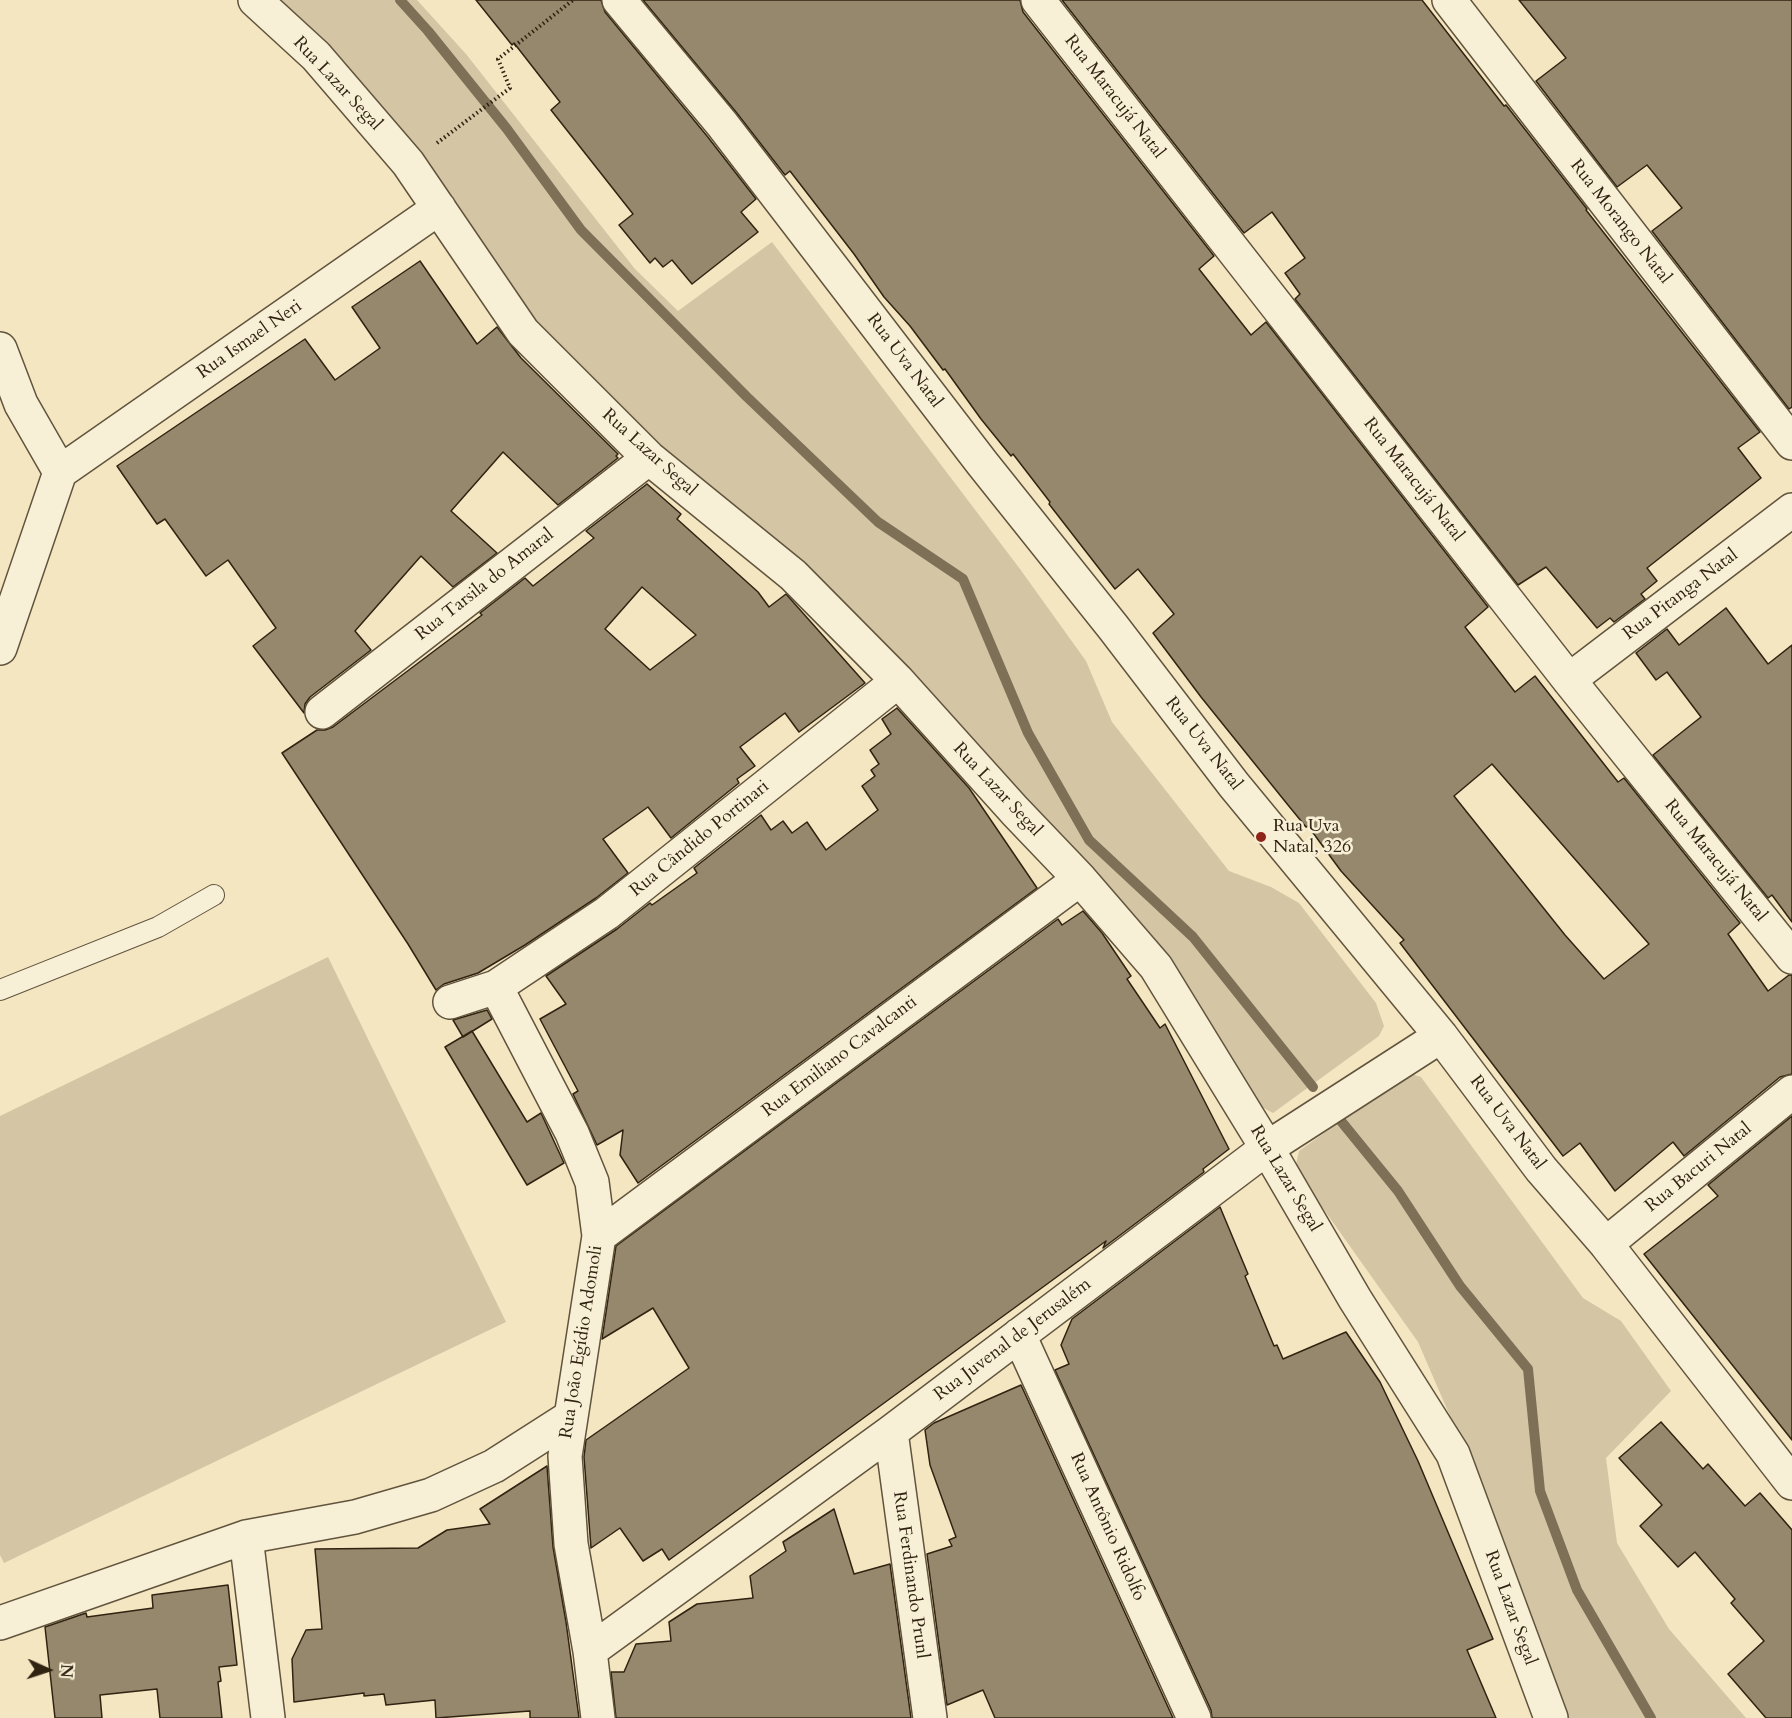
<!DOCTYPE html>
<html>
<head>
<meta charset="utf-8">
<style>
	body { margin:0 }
	#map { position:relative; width:1792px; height:1718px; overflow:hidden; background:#f5e6c2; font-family:Cardo,serif }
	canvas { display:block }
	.north { position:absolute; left:18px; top:1640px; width:60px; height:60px; -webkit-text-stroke:4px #f8efd7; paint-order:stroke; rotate:93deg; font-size:16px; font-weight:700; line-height:24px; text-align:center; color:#302311 }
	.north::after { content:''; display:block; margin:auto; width:21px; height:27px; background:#302311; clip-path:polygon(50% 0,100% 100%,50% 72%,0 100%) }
</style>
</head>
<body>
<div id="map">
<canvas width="1792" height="1718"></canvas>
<div class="north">N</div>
</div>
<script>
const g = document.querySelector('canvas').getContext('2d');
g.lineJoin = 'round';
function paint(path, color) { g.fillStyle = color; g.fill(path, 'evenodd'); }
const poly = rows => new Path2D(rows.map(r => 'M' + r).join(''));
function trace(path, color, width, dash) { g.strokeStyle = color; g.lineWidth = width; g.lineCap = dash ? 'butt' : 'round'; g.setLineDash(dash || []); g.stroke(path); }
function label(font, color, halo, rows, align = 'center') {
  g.font = font + ' Cardo,serif'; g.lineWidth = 5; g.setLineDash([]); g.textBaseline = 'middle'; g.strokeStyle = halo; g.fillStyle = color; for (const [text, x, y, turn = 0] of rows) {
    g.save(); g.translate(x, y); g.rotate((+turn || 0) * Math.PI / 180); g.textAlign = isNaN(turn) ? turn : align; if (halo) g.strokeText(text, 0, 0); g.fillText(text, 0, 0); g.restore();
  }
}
const green = poly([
	[274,0,417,0,466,54,635,269,678,311,772,242,1020,569,1086,661,1112,722,1229,871,1271,887,1299,903,1376,1003,1384,1026,1379,1036,1273,1113,1260,1106,1105,893,593,397],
	[328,957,506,1322,4,1563,0,1555,0,1116],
	[1408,1073,1421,1077,1583,1298,1621,1321,1671,1391,1606,1458,1617,1543,1669,1629,1746,1718,1565,1718,1456,1430,1418,1342,1295,1169,1299,1151]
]);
const stream = poly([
	[400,0,428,31,507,129,581,230,747,397,878,522,963,579,1028,733,1089,840,1193,937,1313,1087],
	[1332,1110,1398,1191,1460,1286,1528,1369,1540,1491,1577,1590,1651,1718]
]);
const building = poly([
	[476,0,601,0,605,12,707,136,756,199,741,212,758,232,692,284,672,260,663,267,655,258,650,263,619,225,633,214,551,110,560,102,514,43,512,45,476,0],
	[643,0,1020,0,1023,12,1214,256,1199,269,1251,335,1266,322,1488,607,1465,627,1515,692,1535,676,1618,782,1624,778,1740,923,1728,934,1768,991,1789,975,1792,975,1792,1074,1780,1077,1684,1156,1673,1142,1615,1191,1580,1143,1563,1156,1400,943,1404,940,1341,871,1308,826,1306,827,1288,805,1201,697,1153,633,1174,614,1138,569,1115,589,1049,504,1050,502,1013,454,1011,456,981,419,945,369,943,370,910,326,884,297,854,254,790,171,785,175,736,112,643,0],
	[1492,764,1649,944,1604,979,1565,935,1454,796,1492,764],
	[1062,0,1422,0,1504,106,1506,105,1587,209,1586,210,1760,432,1738,448,1761,478,1647,568,1657,581,1641,594,1645,599,1614,622,1610,618,1597,628,1546,567,1518,585,1295,299,1300,294,1285,273,1305,258,1272,212,1244,233,1062,0],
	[1519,0,1792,0,1792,407,1789,409,1652,231,1682,208,1647,165,1617,187,1536,81,1566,58,1519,0],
	[420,261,477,344,497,327,521,358,618,454,616,456,618,458,558,505,503,452,451,511,497,553,453,587,421,556,355,631,371,650,310,697,305,704,304,713,253,646,276,628,228,560,206,576,165,519,157,524,117,466,305,339,335,380,380,348,352,307,420,261],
	[647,484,681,514,677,519,758,592,769,607,786,594,865,683,799,732,785,713,740,747,755,766,737,779,739,783,671,838,648,807,603,839,628,873,596,898,525,945,478,973,444,984,436,990,408,944,282,753,317,730,325,730,333,727,482,615,480,613,525,578,533,586,594,538,586,531,647,484],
	[642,587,696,635,650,670,605,629,642,587],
	[1726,608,1768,664,1792,645,1792,922,1772,895,1768,898,1653,755,1701,717,1667,672,1656,680,1636,653,1667,629,1679,645,1726,608],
	[897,708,969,788,1037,888,638,1183,620,1155,623,1130,597,1145,573,1094,578,1091,540,1019,566,1004,546,976,617,929,650,903,652,905,697,873,694,868,761,815,771,830,783,821,792,833,807,822,826,850,878,810,862,786,875,776,871,770,879,764,870,750,891,734,882,719,897,708],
	[1083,911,1102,933,1131,976,1127,979,1160,1028,1165,1024,1229,1149,1203,1169,1204,1172,1103,1248,1106,1241,669,1560,662,1549,643,1561,620,1528,591,1548,584,1457,586,1440,689,1368,653,1308,602,1339,616,1246,1058,919,1062,925,1083,911],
	[487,1010,492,1019,463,1037,453,1020,487,1010],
	[472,1031,527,1122,541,1113,564,1163,527,1185,445,1047,472,1031],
	[1792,1116,1792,1440,1644,1254,1718,1196,1708,1185,1792,1116],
	[1220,1207,1248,1274,1245,1276,1274,1346,1277,1345,1283,1359,1346,1332,1380,1382,1418,1461,1493,1639,1467,1650,1496,1718,1212,1718,1211,1710,1055,1370,1069,1364,1061,1345,1072,1319,1220,1207],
	[1021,1385,1173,1718,995,1718,983,1690,947,1705,927,1554,952,1546,949,1540,956,1537,930,1465,925,1430,934,1423,1021,1385],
	[1661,1422,1703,1469,1708,1464,1745,1506,1760,1493,1792,1530,1792,1718,1766,1718,1728,1674,1764,1641,1731,1603,1735,1599,1695,1552,1678,1567,1640,1526,1662,1505,1619,1458,1661,1422],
	[547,1466,553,1547,566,1622,579,1718,530,1718,530,1711,436,1718,435,1700,386,1705,384,1694,364,1696,364,1693,294,1702,292,1659,306,1630,322,1629,315,1549,418,1548,447,1530,490,1524,480,1509,547,1466],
	[834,1509,854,1574,890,1564,911,1718,616,1718,611,1672,624,1672,636,1644,671,1641,669,1622,697,1604,753,1598,750,1576,786,1551,783,1542,834,1509],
	[228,1585,237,1665,219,1667,221,1681,218,1682,222,1718,160,1718,157,1689,100,1695,102,1718,55,1718,45,1627,86,1613,87,1617,153,1608,152,1595,228,1585]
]);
const path = poly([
	[437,143,510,88,498,59,573,0]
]);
const lane = poly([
	[0,990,158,927,214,895]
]);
const street = poly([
	[255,0,316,56,408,163,523,332,649,458,793,575,898,681,1015,811,1080,879,1156,967,1267,1148,1355,1299,1453,1454,1551,1718],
	[619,0,722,124,982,463,1113,627,1234,785,1441,1036,1541,1169,1606,1244,1792,1483],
	[1038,0,1569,680,1792,957],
	[1449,0,1792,443],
	[0,349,21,404,60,472],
	[60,472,439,208],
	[0,648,60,472],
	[1569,680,1792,510],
	[322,712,649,458],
	[496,987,572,1133,592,1182,599,1236,565,1456,571,1544,590,1651,598,1718],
	[450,1002,496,987,607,913,898,681],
	[599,1236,1080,879],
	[1606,1244,1792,1092],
	[1019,1335,1194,1718],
	[891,1432,930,1718],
	[246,1537,268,1718],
	[0,1623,246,1537,355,1517,431,1495,494,1466,569,1418],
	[590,1651,891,1432,1267,1148,1441,1036]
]);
const markers = [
	[1261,837,6,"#8f2418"]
];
const streetNames = [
	["Rua Lazar Segal",337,84,47],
	["Rua Maracujá Natal",1114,97,52],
	["Rua Morango Natal",1620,222,52],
	["Rua Ismael Neri",250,340,-35],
	["Rua Uva Natal",904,361,53],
	["Rua Lazar Segal",649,453,42],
	["Rua Maracujá Natal",1413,480,52],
	["Rua Tarsila do Amaral",485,585,-38],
	["Rua Pitanga Natal",1681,595,-37],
	["Rua Uva Natal",1203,744,52],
	["Rua Lazar Segal",997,790,47],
	["Rua Cândido Portinari",700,839,-39],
	["Rua Maracujá Natal",1715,861,51],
	["Rua Emiliano Cavalcanti",840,1057,-37],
	["Rua Uva Natal",1507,1123,53],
	["Rua Bacuri Natal",1699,1168,-39],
	["Rua Lazar Segal",1285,1179,59],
	["Rua Juvenal de Jerusalém",1013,1340,-37],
	["Rua João Egídio Adomoli",582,1342,-81],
	["Rua Antônio Ridolfo",1107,1527,66],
	["Rua Ferdinando Prunl",910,1575,82],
	["Rua Lazar Segal",1510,1608,70]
];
const poiNames = [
	["Rua Uva",1273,827],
	["Natal, 326",1273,848]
];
paint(green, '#d4c5a4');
trace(stream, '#7e7057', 10);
paint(building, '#96886d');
trace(building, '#302311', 1.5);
trace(lane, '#61543d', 22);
trace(street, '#61543d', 36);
trace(path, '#302311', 4, [1.5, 3]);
trace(lane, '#f8efd7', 20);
trace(street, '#f8efd7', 33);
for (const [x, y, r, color] of markers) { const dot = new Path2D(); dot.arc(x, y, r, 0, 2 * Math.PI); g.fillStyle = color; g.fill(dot); trace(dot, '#f8efd7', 2); }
label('18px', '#302311', '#f8efd7', streetNames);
label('18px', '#302311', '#f8efd7', poiNames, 'left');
</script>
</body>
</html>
